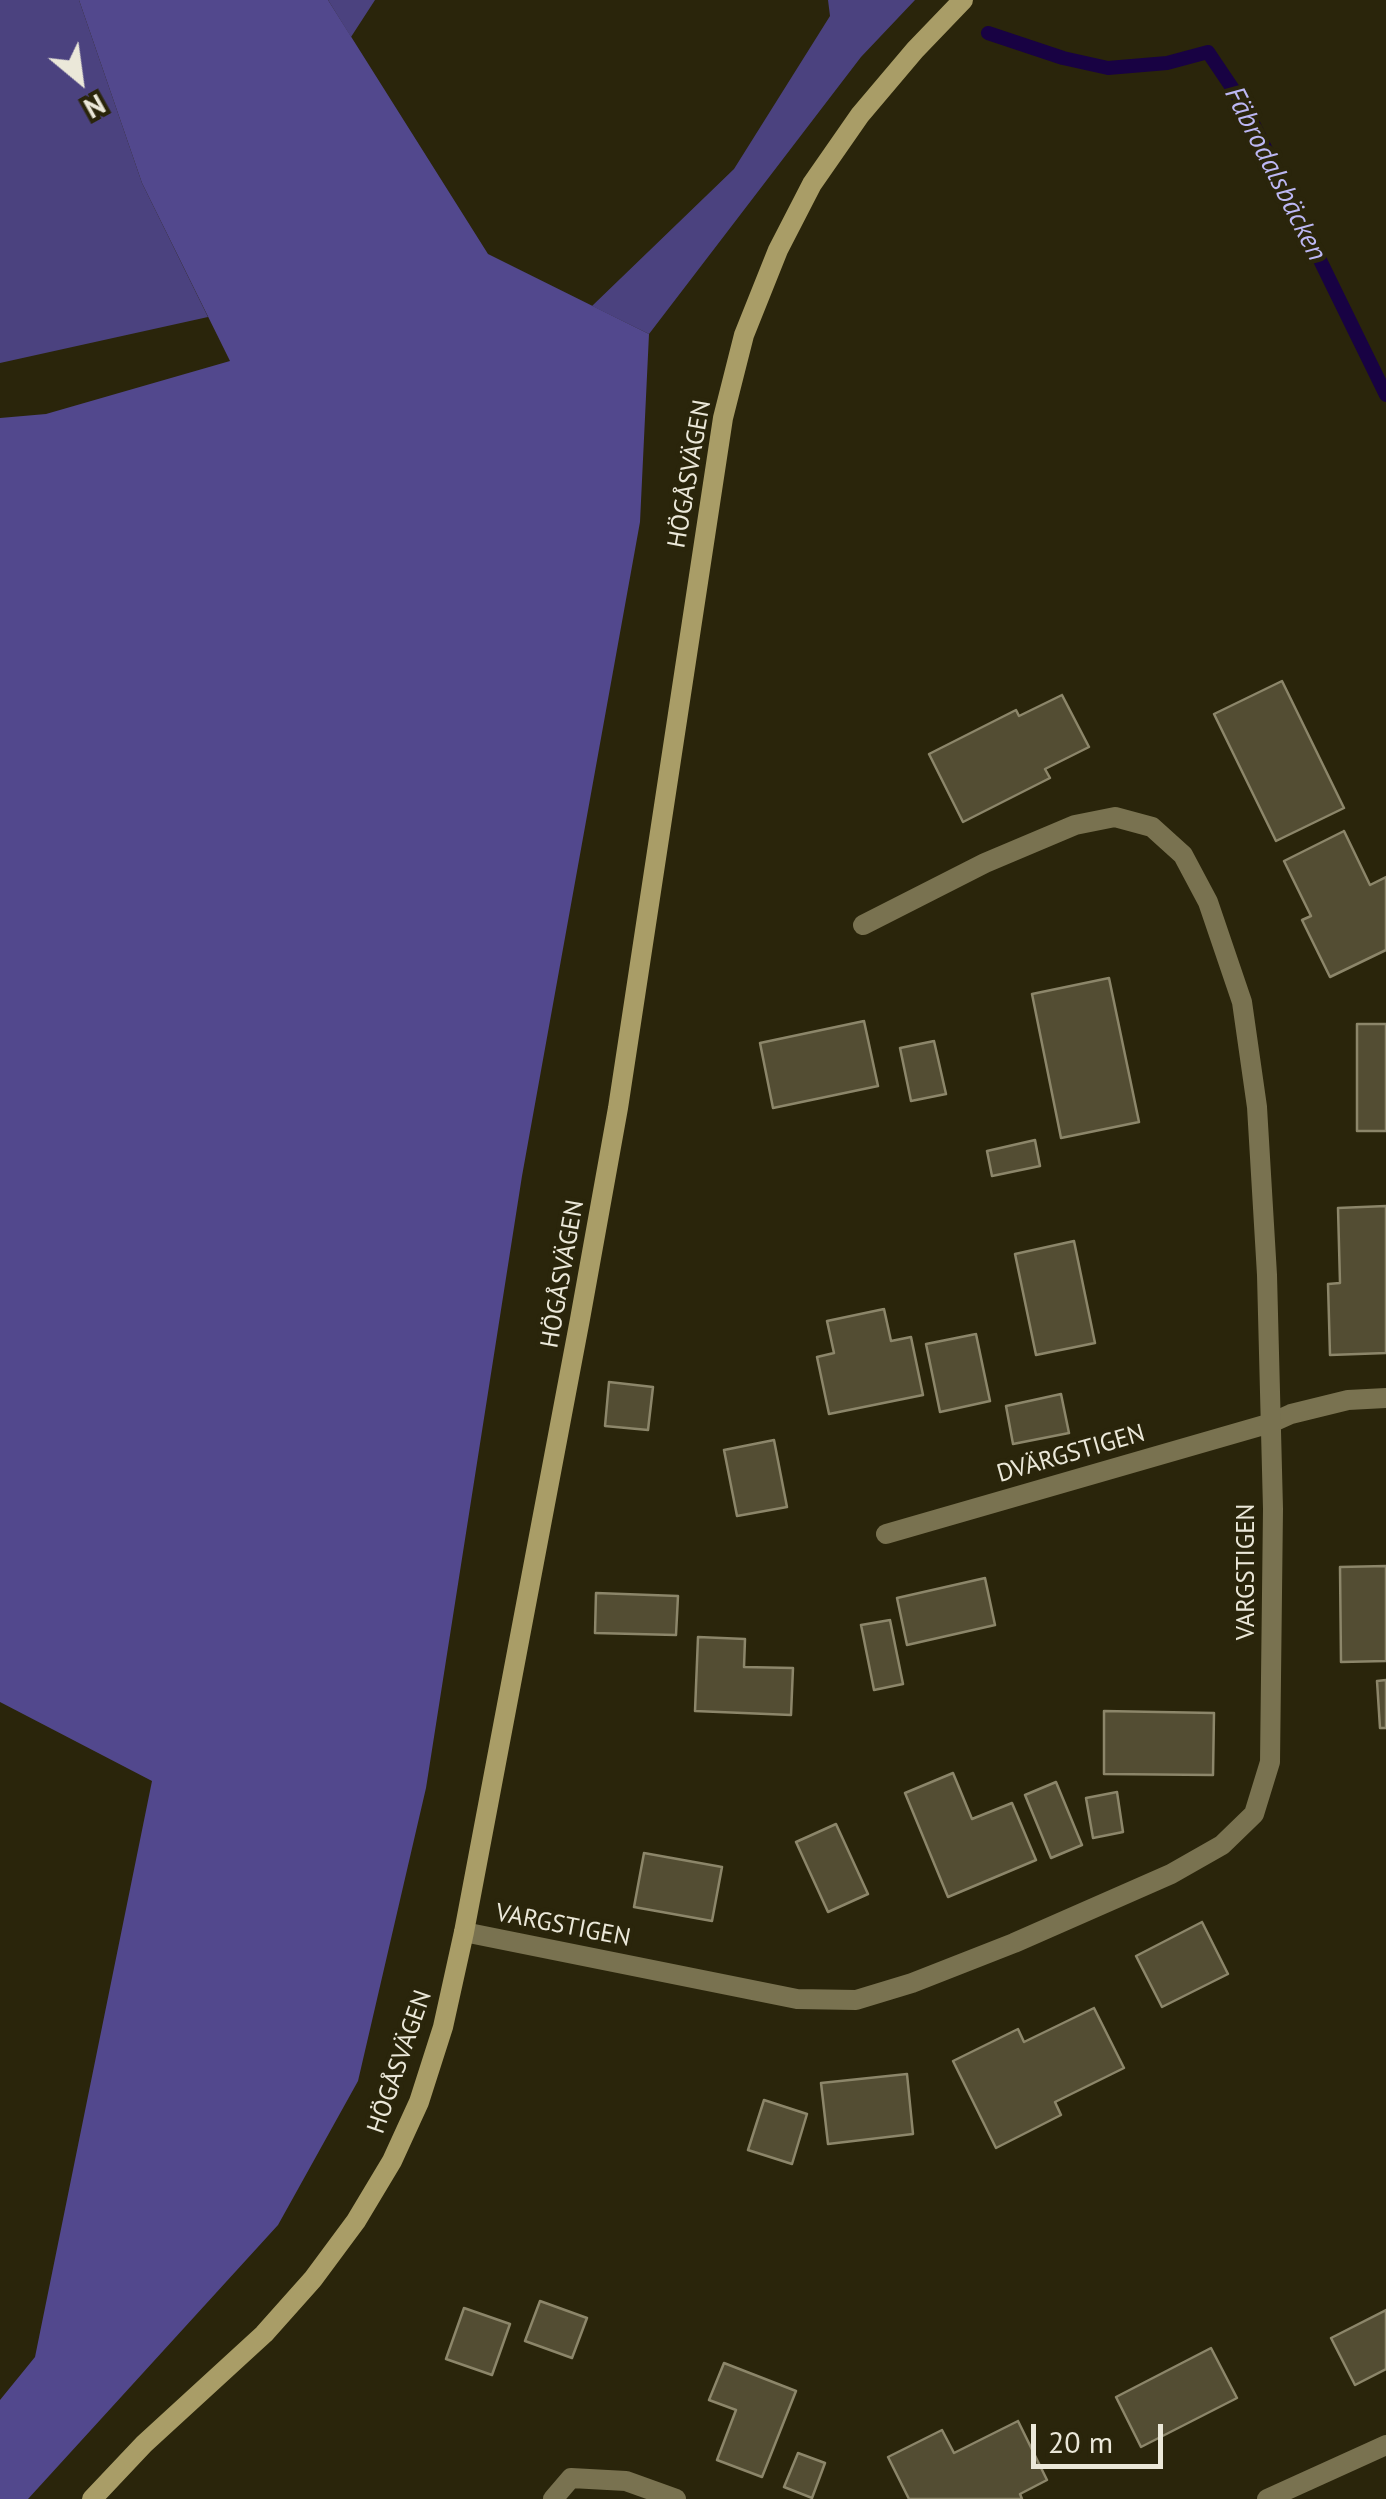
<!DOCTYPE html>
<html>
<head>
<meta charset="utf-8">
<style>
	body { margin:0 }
	#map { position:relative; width:1386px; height:2499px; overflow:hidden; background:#2a250b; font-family:"PT Sans",sans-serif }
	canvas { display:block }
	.north { position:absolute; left:30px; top:30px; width:100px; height:100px; -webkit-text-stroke:8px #2a250b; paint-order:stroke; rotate:151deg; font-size:28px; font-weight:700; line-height:40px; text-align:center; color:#ebe8d9 }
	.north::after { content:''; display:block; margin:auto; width:35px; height:45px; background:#ebe8d9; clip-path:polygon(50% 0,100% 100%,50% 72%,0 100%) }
	.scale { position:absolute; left:1031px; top:2424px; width:132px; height:45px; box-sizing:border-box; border:5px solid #ebe8d9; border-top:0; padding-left:12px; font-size:30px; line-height:35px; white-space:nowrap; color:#ebe8d9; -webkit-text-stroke:8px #2a250b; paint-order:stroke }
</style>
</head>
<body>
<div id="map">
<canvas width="1386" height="2499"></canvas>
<div class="north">N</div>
<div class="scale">20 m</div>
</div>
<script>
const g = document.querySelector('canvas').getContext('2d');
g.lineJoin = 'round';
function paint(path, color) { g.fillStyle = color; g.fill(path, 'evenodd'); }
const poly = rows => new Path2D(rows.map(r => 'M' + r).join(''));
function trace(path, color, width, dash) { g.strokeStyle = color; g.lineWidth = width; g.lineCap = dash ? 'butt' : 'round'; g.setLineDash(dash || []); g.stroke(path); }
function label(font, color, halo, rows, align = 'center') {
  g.font = font + ' "PT Sans",sans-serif'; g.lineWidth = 9; g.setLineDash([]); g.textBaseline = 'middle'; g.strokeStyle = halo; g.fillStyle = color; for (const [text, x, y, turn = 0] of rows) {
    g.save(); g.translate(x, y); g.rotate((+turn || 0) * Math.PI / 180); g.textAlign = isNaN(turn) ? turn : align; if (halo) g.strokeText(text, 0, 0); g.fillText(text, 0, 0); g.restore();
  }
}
const green = poly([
	[0,0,79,0,142,183,208,317,0,363],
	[328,0,375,0,351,37],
	[828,0,915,0,861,57,649,334,592,306,734,169,830,16]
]);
const forest = poly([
	[79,0,328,0,488,254,649,334,640,522,522,1176,426,1788,358,2081,278,2225,28,2499,0,2499,0,2400,35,2357,152,1781,0,1702,0,418,46,414,230,361,142,183]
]);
const stream = poly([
	[988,33,1063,58,1108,68,1167,63,1208,52,1245,107,1386,395]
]);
const building = poly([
	[1282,681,1344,808,1276,841,1214,714,1282,681],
	[1062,695,1089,747,1045,769,1050,778,963,822,929,754,1016,710,1019,716,1062,695],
	[1344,831,1370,885,1386,877,1386,950,1330,977,1302,920,1311,916,1284,861,1344,831],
	[1109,978,1139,1122,1061,1138,1032,994,1109,978],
	[864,1021,878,1086,773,1108,760,1043,864,1021],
	[1357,1024,1386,1024,1386,1131,1357,1131,1357,1024],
	[934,1041,946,1094,911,1101,900,1048,934,1041],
	[1035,1140,1040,1166,992,1176,987,1151,1035,1140],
	[1386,1206,1386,1353,1330,1355,1328,1284,1340,1283,1338,1208,1386,1206],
	[1074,1241,1095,1343,1036,1355,1015,1254,1074,1241],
	[884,1309,891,1341,911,1337,923,1395,829,1414,817,1357,834,1353,827,1321,884,1309],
	[976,1334,990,1401,940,1412,926,1344,976,1334],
	[609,1382,653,1387,648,1430,605,1426,609,1382],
	[1061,1394,1069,1433,1013,1444,1006,1406,1061,1394],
	[774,1440,787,1507,737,1516,724,1450,774,1440],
	[1386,1566,1386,1661,1341,1662,1340,1567,1386,1566],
	[985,1578,995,1625,907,1645,897,1598,985,1578],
	[596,1593,678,1596,676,1635,595,1633,596,1593],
	[890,1620,903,1684,874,1690,861,1625,890,1620],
	[698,1637,745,1639,744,1667,793,1668,791,1715,695,1711,698,1637],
	[1386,1680,1386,1728,1380,1728,1377,1681,1386,1680],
	[1104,1711,1214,1713,1213,1775,1104,1774,1104,1711],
	[953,1773,972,1819,1012,1803,1036,1860,948,1897,905,1793,953,1773],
	[1056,1782,1082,1845,1051,1858,1025,1795,1056,1782],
	[1117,1792,1123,1832,1093,1838,1086,1798,1117,1792],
	[836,1824,868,1894,828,1912,796,1842,836,1824],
	[644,1853,722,1867,712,1921,634,1907,644,1853],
	[1202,1922,1228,1974,1162,2007,1136,1956,1202,1922],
	[1094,2008,1124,2068,1055,2102,1061,2115,996,2148,953,2061,1018,2029,1024,2042,1094,2008],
	[907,2074,913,2134,828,2144,821,2083,907,2074],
	[764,2100,807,2114,792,2164,748,2150,764,2100],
	[540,2301,587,2318,572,2358,525,2341,540,2301],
	[464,2308,510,2324,492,2375,446,2359,464,2308],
	[1386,2310,1386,2369,1355,2385,1331,2338,1386,2310],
	[1211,2348,1237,2398,1141,2447,1116,2397,1211,2348],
	[724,2363,796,2391,762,2477,717,2460,736,2410,709,2400,724,2363],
	[1018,2421,1047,2480,1020,2494,1022,2499,909,2499,888,2457,942,2430,954,2453,1018,2421],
	[798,2453,825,2463,812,2498,784,2487,798,2453]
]);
const lane = poly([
	[1271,1423,1291,1414,1348,1400,1386,1398]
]);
const street = poly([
	[886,1534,1271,1423],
	[464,1932,797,1999,856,2000,912,1983,1014,1943,1171,1874,1222,1845,1254,1814,1270,1762,1273,1509,1267,1275,1257,1107,1242,1002,1208,902,1183,855,1152,827,1115,817,1075,825,985,863,863,925],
	[553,2499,571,2478,626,2481,676,2499],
	[1267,2499,1386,2445]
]);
const secondary = poly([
	[92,2499,144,2444,264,2334,313,2279,356,2221,392,2161,419,2102,443,2027,464,1932,580,1319,618,1108,723,418,744,335,778,250,812,184,860,115,915,50,963,0]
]);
const streetNames = [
	["HÖGÅSVÄGEN",690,474,-80],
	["HÖGÅSVÄGEN",563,1274,-80],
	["DVÄRGSTIGEN",1071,1454,-16],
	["VARGSTIGEN",1247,1572,-90],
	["VARGSTIGEN",563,1926,11],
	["HÖGÅSVÄGEN",400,2062,-71]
];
const waterNames = [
	["Fäbrodalsbäcken",1275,174,63]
];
paint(green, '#4b427f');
paint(forest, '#52488d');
trace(stream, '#180243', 14);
paint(building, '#534d33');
trace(building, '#8c866a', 2.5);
trace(lane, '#797250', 20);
trace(street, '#797250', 20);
trace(secondary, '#a99d67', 20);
label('25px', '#ebe8d9', '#2a250b', streetNames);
label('italic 28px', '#bcb7f3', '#2a250b', waterNames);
</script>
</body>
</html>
